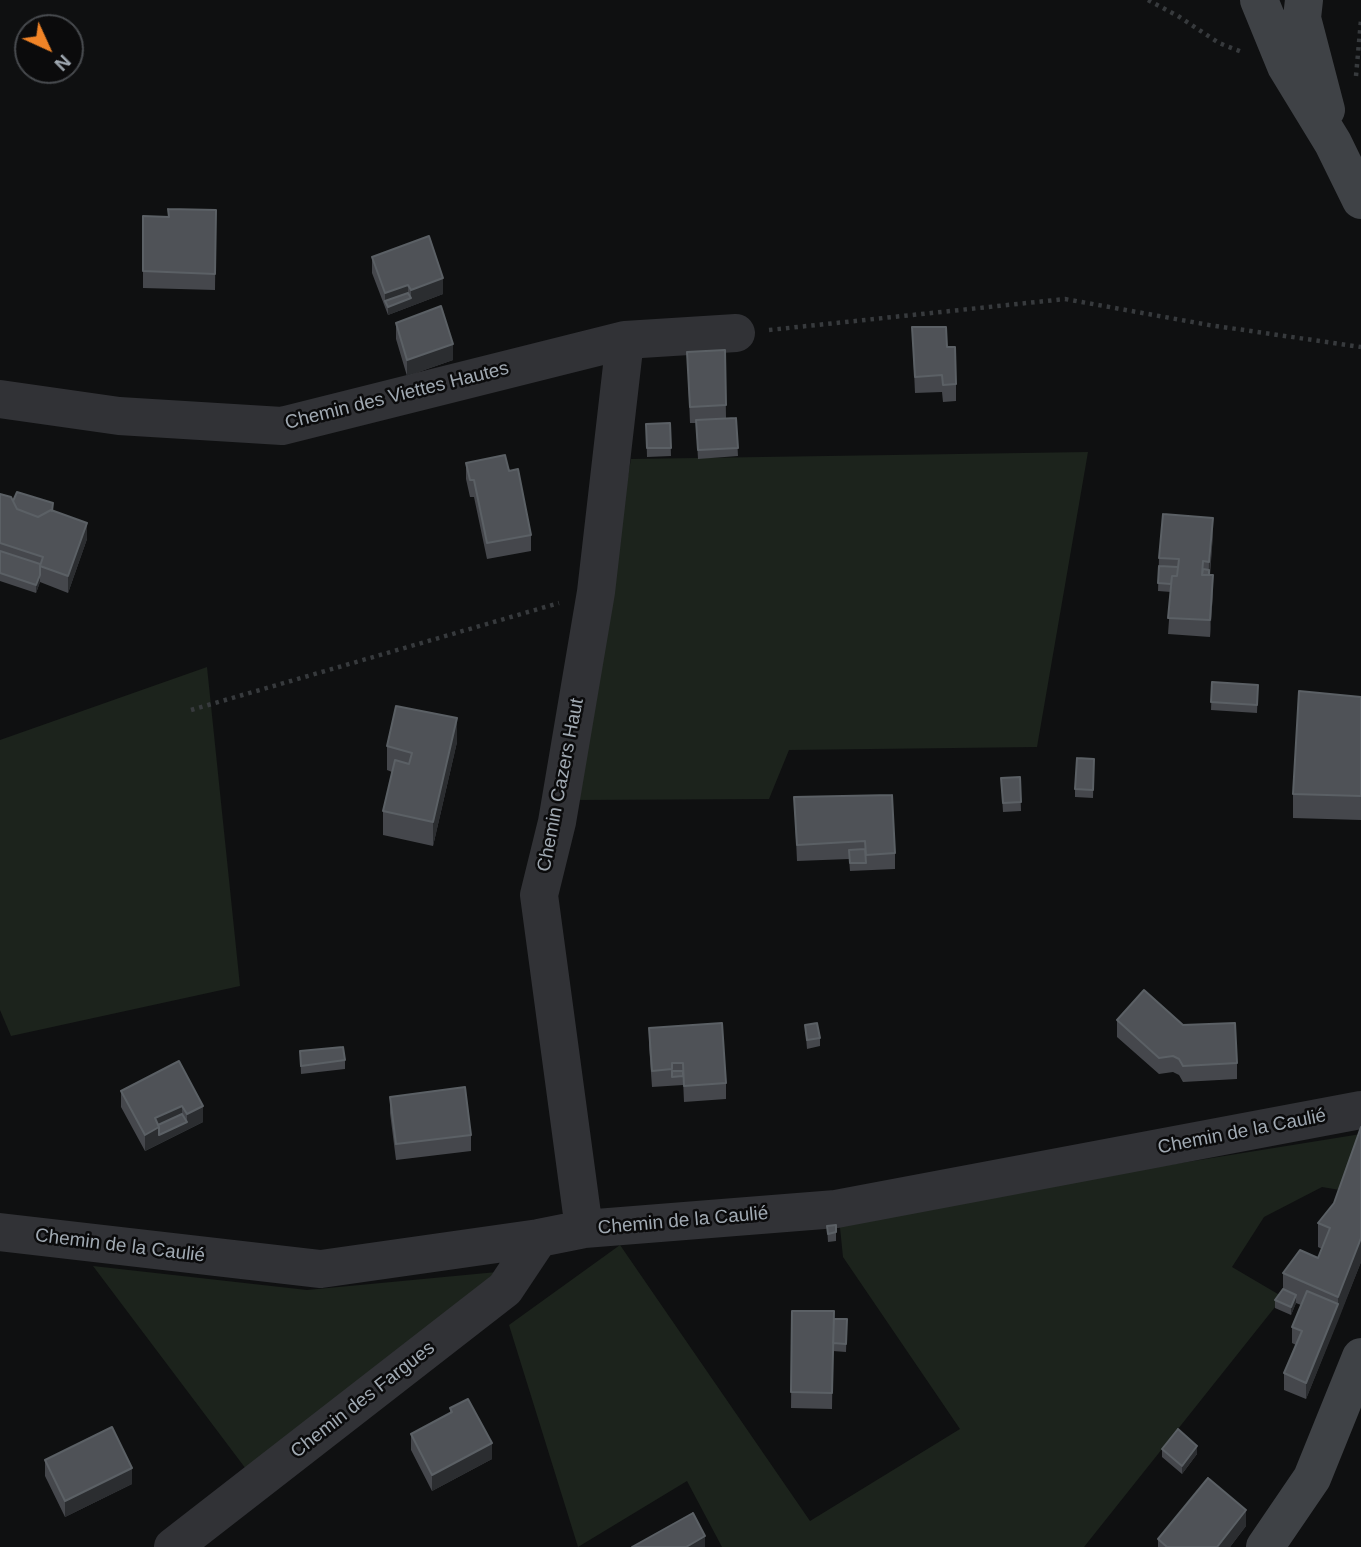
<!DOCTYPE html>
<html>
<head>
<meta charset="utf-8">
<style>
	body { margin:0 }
	#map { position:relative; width:1361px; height:1547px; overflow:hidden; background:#0f1011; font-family:Helvetica,sans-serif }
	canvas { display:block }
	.north { position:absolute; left:14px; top:14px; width:70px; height:70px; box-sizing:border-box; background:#0b0b0c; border:2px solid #474a4e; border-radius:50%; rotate:135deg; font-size:19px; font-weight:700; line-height:28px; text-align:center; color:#a0a9b2 }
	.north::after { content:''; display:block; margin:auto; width:24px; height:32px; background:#f18427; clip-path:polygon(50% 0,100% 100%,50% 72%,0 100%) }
</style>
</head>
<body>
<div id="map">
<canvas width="1361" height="1547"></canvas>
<div class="north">N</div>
</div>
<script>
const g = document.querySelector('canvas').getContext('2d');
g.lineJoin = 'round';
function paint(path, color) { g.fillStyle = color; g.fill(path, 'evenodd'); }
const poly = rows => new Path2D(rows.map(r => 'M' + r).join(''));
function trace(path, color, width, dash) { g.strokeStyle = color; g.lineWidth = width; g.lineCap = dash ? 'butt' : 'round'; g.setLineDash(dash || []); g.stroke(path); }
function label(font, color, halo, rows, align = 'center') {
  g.font = font + ' Helvetica,sans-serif'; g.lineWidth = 5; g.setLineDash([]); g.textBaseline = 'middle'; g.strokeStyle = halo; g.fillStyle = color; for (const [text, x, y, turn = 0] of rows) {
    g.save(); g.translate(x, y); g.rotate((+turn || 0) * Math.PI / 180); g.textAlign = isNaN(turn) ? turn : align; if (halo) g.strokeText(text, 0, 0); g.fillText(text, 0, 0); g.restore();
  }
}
const green = poly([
	[1088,452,1037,747,789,750,769,799,571,800,631,459],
	[207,667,240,986,11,1036,0,1010,0,740],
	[1361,1134,1346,1191,1322,1187,1264,1217,1232,1267,1283,1297,1084,1547,722,1547,687,1481,578,1547,509,1325,620,1245,810,1521,960,1429,843,1257,839,1218],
	[93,1266,307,1290,497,1272,246,1469]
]);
const path = poly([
	[1148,0,1178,16,1219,43,1242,52],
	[1356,76,1361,20],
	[769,330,1065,299,1209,325,1361,347],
	[191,710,559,603]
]);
const street = poly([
	[0,399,119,416,282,426,625,340,736,333],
	[584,1229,539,895,557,822,596,592,625,340],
	[0,1232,321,1269,539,1238,584,1229,836,1209,1361,1110],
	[173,1547,505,1289,539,1238]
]);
const secondary = poly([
	[1259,0,1286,66,1333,143,1361,200],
	[1304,0,1302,18,1326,110],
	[1265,1547,1312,1478,1361,1357]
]);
const wall = poly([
	[168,209,216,210,215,290,143,288,143,216,168,217],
	[372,257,443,294,388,315,372,273],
	[396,323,453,360,407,376,396,339],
	[912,327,947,347,956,384,956,401,943,402,942,392,915,393],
	[725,350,726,418,736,418,738,456,698,459,696,423,690,423,687,352],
	[670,423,671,456,647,457,646,424],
	[466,463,509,471,531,535,531,551,487,559,474,497,470,497,466,479],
	[0,494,13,501,53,511,87,539,68,593,40,582,36,593,0,581],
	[1213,534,1210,575,1213,592,1210,637,1168,634,1171,592,1158,591,1159,558],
	[1212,682,1258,685,1257,713,1211,710],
	[1361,697,1361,820,1293,818,1293,794],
	[457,742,433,846,383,835,383,811,392,772,387,770,387,746],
	[1094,759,1093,798,1075,797,1075,789],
	[1020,777,1021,811,1003,812,1001,778],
	[794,797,895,853,895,869,850,871,849,859,797,861],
	[1117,1020,1183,1025,1237,1063,1237,1079,1183,1082,1179,1075,1173,1072,1159,1074,1117,1037],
	[805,1025,820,1038,820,1046,807,1049],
	[649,1028,726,1083,726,1099,684,1102,683,1079,683,1085,652,1087,649,1045],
	[300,1051,345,1060,345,1069,301,1074],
	[179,1061,203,1122,145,1151,121,1107,121,1091],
	[390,1097,471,1135,471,1151,396,1160,390,1113],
	[1334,1203,1361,1262,1306,1399,1284,1390,1284,1373,1296,1345,1292,1343,1292,1327,1301,1305,1296,1303,1291,1315,1275,1308,1275,1300,1283,1289,1283,1273,1318,1258,1322,1249,1318,1247,1318,1223],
	[836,1225,836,1241,828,1242,827,1226],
	[792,1311,834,1319,847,1319,846,1352,833,1351,833,1338,832,1409,791,1408],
	[450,1408,492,1459,432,1491,411,1450,411,1434,450,1413],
	[1162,1449,1197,1454,1182,1474,1162,1457],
	[45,1460,132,1484,65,1517,45,1476],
	[1246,1526,1230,1547,1158,1547,1158,1539]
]);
const shadedWall = poly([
	[443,278,443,294,388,315,388,307,385,301,385,293,408,285,408,299,411,298,411,290],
	[453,344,453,360,407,376,407,360],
	[1213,518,1213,534,1208,592,1209,562],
	[87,523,87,539,68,593,68,576],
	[40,575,40,582,36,593,36,585],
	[1213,575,1213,592,1210,637,1210,620],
	[457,718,457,742,433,846,433,822],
	[182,1106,182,1122,187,1122,187,1114,203,1106,203,1122,145,1151,145,1135,155,1118],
	[1361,1238,1361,1262,1338,1321,1338,1297],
	[1296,1295,1296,1303,1291,1315,1291,1307],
	[1338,1304,1338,1321,1306,1399,1306,1383],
	[492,1443,492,1459,432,1491,432,1475],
	[1197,1446,1197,1454,1182,1474,1182,1466],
	[132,1468,132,1484,65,1517,65,1501],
	[1246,1510,1246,1526,1230,1547,1217,1547],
	[705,1536,705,1547,686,1547]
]);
const building = poly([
	[168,209,216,210,215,274,143,271,143,216,169,217,168,209],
	[429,236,443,278,411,290,408,285,385,293,372,257,429,236],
	[408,293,411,298,388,307,385,301,408,293],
	[441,306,453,344,407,360,396,323,441,306],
	[912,327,946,327,947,347,955,347,956,384,943,385,942,375,915,377,912,327],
	[725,350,726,405,690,407,687,352,725,350],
	[736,418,738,448,698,450,696,420,736,418],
	[670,423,671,448,647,448,646,424,670,423],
	[505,455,509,471,518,469,531,535,487,543,474,480,470,480,466,463,505,455],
	[17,492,53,503,52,511,51,510,38,517,17,509,13,501,17,492],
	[0,494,11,497,17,509,38,517,51,510,87,523,68,576,40,566,43,557,0,543,0,494],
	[1163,514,1213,518,1209,562,1203,561,1202,575,1213,575,1210,620,1168,618,1172,576,1177,576,1179,559,1159,558,1163,514],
	[0,551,40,564,40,575,36,585,0,573,0,551],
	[1159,566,1178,567,1177,576,1172,576,1171,584,1158,583,1159,566],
	[1203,569,1209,570,1209,575,1202,575,1203,569],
	[1212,682,1258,685,1257,705,1211,702,1212,682],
	[1299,691,1361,697,1361,796,1293,794,1299,691],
	[396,706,457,718,433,822,383,811,395,760,409,764,412,753,387,746,396,706],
	[1077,758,1094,759,1093,790,1075,789,1077,758],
	[1020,777,1021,802,1003,803,1001,778,1020,777],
	[892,795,895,853,866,855,865,841,797,845,794,797,892,795],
	[865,849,866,863,850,863,849,850,865,849],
	[1144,990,1183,1025,1235,1023,1237,1063,1183,1066,1179,1059,1173,1056,1159,1058,1117,1020,1144,990],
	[722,1023,726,1083,684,1086,683,1063,672,1063,672,1069,652,1071,649,1028,722,1023],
	[817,1023,820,1038,807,1040,805,1025,817,1023],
	[343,1047,345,1060,301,1066,300,1051,343,1047],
	[179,1061,203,1106,187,1114,182,1106,155,1118,159,1127,145,1135,121,1091,179,1061],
	[672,1071,683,1071,683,1076,672,1077,672,1071],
	[465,1087,471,1135,396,1144,390,1097,465,1087],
	[182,1114,187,1122,159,1135,159,1127,158,1125,182,1114],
	[1361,1127,1361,1238,1338,1297,1283,1273,1300,1250,1318,1258,1330,1228,1318,1223,1334,1203,1361,1127],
	[836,1225,836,1232,828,1234,827,1226,836,1225],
	[1283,1289,1296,1295,1291,1307,1275,1300,1283,1289],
	[1307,1291,1338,1304,1306,1383,1284,1373,1302,1331,1292,1327,1307,1291],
	[792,1311,834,1311,832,1393,791,1392,792,1311],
	[834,1319,847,1319,846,1344,833,1343,834,1319],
	[468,1399,492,1443,432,1475,411,1434,452,1412,450,1408,468,1399],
	[112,1427,132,1468,65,1501,45,1460,112,1427],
	[1178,1429,1197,1446,1182,1466,1162,1449,1178,1429],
	[1208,1478,1246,1510,1217,1547,1167,1547,1158,1539,1208,1478],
	[693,1513,705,1536,686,1547,632,1547,693,1513]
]);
const streetNames = [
	["Chemin des Viettes Hautes",397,396,-14],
	["Chemin Cazers Haut",561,785,-79],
	["Chemin de la Caulié",1242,1132,-11],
	["Chemin de la Caulié",683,1221,-5],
	["Chemin de la Caulié",120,1246,7],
	["Chemin des Fargues",363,1400,-38]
];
paint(green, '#1c231c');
trace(path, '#373a3d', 4.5, [3.5, 5]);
trace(street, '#313236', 38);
trace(secondary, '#3f4246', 38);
paint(wall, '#45474c');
paint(shadedWall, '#2b2d30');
paint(building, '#4f5257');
trace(building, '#5b6065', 2);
label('19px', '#a0a9b2', '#0b0b0c', streetNames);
</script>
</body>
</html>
